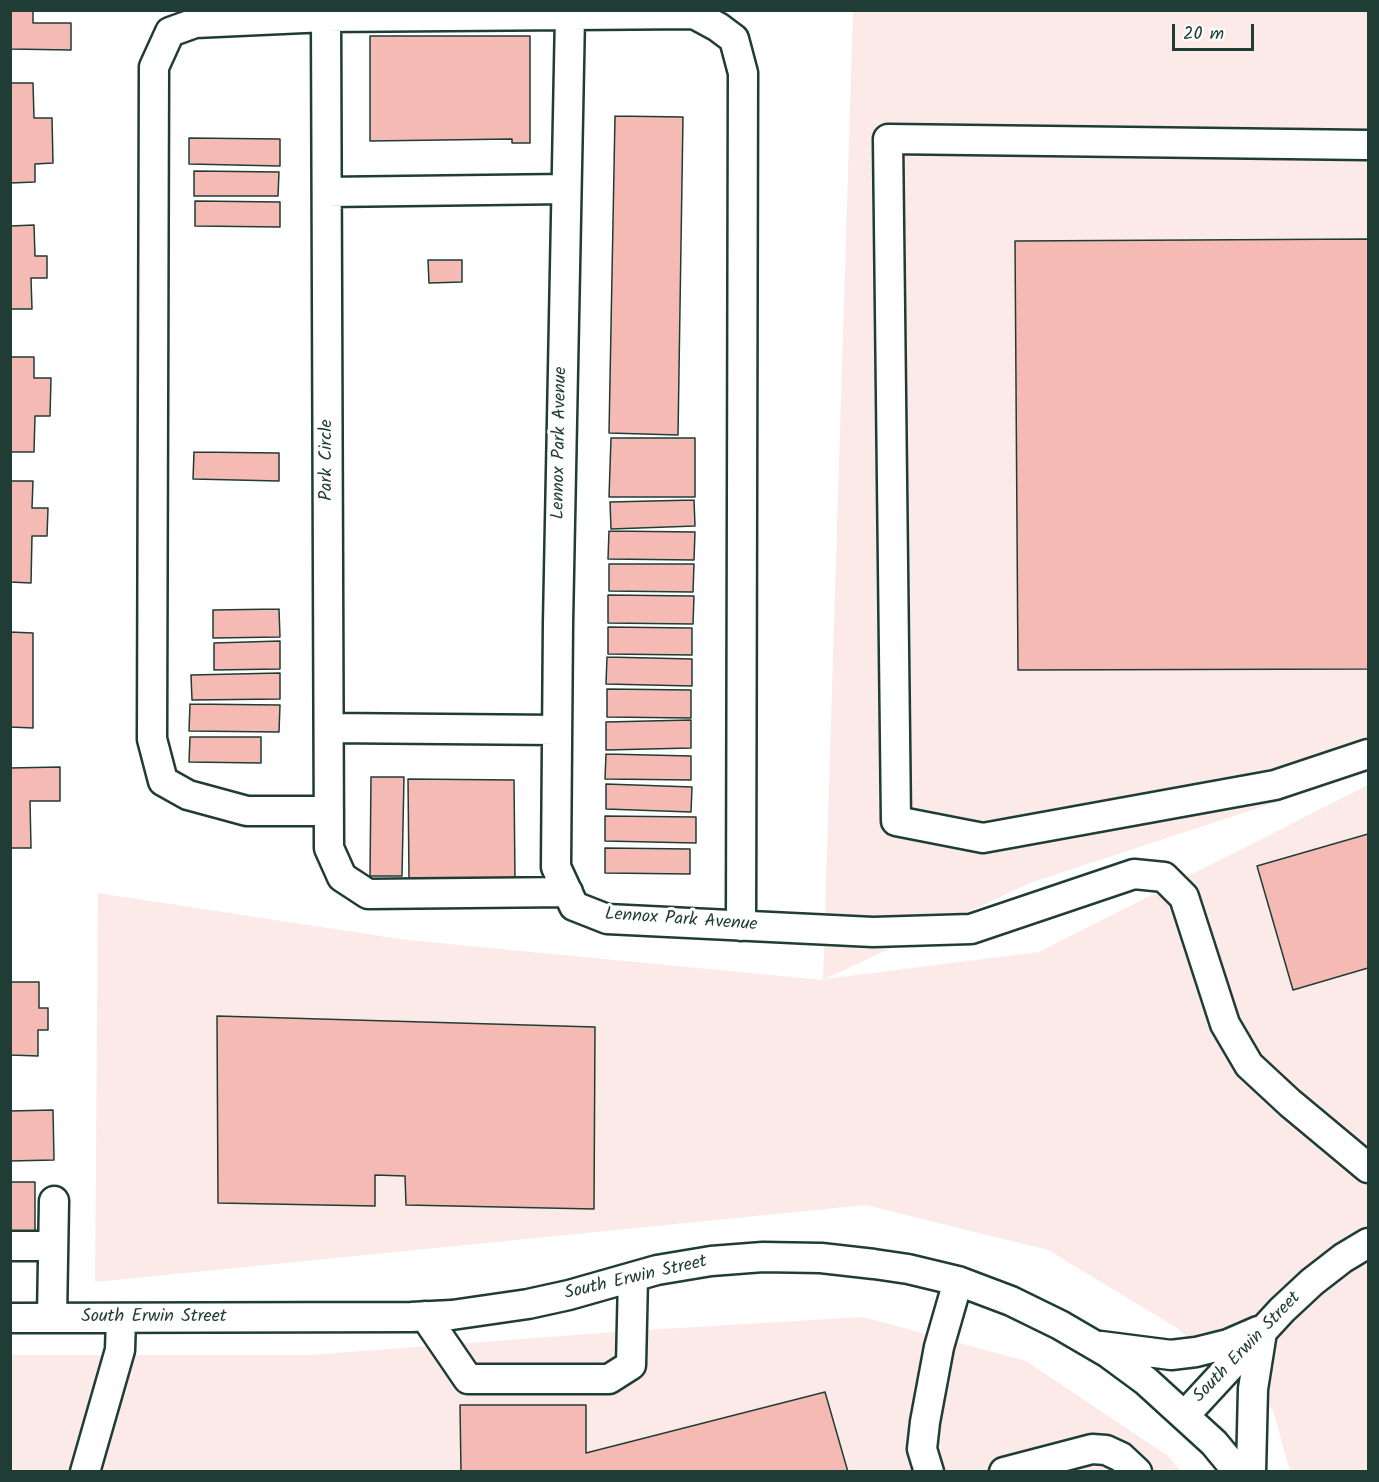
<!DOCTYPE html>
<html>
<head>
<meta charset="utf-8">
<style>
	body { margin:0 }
	#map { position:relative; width:1379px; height:1482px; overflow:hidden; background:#fff; font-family:Kalam,sans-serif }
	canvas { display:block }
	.frame { position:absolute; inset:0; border:12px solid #1f3d34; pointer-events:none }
	.scale { position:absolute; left:1172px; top:24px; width:82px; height:27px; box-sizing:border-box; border:3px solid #1f3d34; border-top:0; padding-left:8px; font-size:18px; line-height:21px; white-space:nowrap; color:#1f3d34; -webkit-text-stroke:4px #fff; paint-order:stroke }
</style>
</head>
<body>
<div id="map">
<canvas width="1379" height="1482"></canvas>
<div class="frame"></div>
<div class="scale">20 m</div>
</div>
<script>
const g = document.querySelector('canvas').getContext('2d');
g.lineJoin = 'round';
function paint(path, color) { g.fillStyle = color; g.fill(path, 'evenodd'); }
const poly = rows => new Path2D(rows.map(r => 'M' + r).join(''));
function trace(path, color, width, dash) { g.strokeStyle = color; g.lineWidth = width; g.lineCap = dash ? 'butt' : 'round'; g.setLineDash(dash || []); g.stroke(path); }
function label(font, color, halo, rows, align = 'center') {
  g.font = font + ' Kalam,sans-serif'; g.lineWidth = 6; g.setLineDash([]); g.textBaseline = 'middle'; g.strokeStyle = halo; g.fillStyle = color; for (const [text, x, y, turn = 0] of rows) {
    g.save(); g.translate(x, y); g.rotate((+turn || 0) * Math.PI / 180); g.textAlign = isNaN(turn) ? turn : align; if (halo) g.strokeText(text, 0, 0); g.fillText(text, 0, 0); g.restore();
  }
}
const built = poly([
	[853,11,1368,11,1368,772,1030,883,825,979,1039,952,1368,785,1368,1471,1290,1471,1273,1410,1177,1328,1048,1250,866,1205,95,1282,98,893,407,940,823,980],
	[863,1317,1026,1361,1168,1456,1181,1471,11,1471,10,1355,310,1355,629,1331]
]);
const building = poly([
	[10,10,33,10,33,23,71,23,71,50,10,49,10,10],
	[370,36,530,36,530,143,512,143,512,139,370,141,370,36],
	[10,83,33,83,34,118,52,118,53,163,35,164,35,182,10,183,10,83],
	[615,116,683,117,678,435,609,433,615,116],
	[189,138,280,139,280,166,189,164,189,138],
	[194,171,279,172,278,196,194,196,194,171],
	[195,201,280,202,280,227,195,226,195,201],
	[34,225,35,256,47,256,47,278,31,278,32,309,10,309,10,226,34,225],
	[1368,239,1368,669,1018,670,1015,241,1368,239],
	[428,260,462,260,462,282,429,283,428,260],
	[10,357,34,357,34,378,51,378,50,416,35,416,34,452,10,452,10,357],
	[611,438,695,438,695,497,609,497,611,438],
	[194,452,279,453,279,481,193,479,194,452],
	[10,481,33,481,32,508,48,508,47,536,32,536,31,583,10,582,10,481],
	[694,500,695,526,611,529,610,502,694,500],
	[609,531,695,532,694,560,608,559,609,531],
	[609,564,694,564,693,592,609,591,609,564],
	[608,595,694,596,693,624,608,623,608,595],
	[279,609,280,637,213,638,213,610,279,609],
	[608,627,692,628,692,655,608,654,608,627],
	[10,632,33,633,33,728,10,727,10,632],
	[280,641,280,669,214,670,214,643,280,641],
	[607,657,692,659,692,686,606,684,607,657],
	[280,673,280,699,192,700,191,675,280,673],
	[607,689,691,690,691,718,607,717,607,689],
	[190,704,280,705,279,732,189,731,190,704],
	[691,720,691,748,606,750,606,722,691,720],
	[190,737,261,737,261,763,189,762,190,737],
	[606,754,691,756,691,780,605,779,606,754],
	[60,767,60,801,30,801,31,848,10,848,10,768,60,767],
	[371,777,404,777,402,876,370,876,371,777],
	[408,779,514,780,515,880,409,878,408,779],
	[606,784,692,787,691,812,606,809,606,784],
	[605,816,696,817,696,843,605,841,605,816],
	[1368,834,1368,968,1293,990,1257,866,1368,834],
	[605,848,690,849,690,874,605,873,605,848],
	[10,982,39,982,39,1008,48,1008,48,1030,38,1030,38,1056,10,1055,10,982],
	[217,1016,595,1027,594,1209,406,1205,405,1176,375,1175,375,1206,218,1203,217,1016],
	[53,1110,54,1160,10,1161,10,1111,53,1110],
	[10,1182,35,1182,35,1239,10,1239,10,1182],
	[825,1392,848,1472,461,1472,460,1405,586,1405,586,1453,825,1392]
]);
const minor = poly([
	[570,15,558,623,556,867,574,906,607,919,873,932,971,929,1134,874,1164,877,1184,897,1225,1024,1249,1065,1290,1103,1368,1168],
	[326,17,329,848,342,877,368,894,568,892],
	[1368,145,888,139,896,821,983,838,1275,785,1368,754],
	[327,192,566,189],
	[329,728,557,730],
	[329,811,247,811,188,795,163,781,152,739,154,67,170,32,195,23,326,17,694,14,718,27,734,39,743,73,741,926],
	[10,1246,53,1246],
	[425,1316,468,1379,609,1379,631,1365,633,1277],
	[10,1318,411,1317,452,1315,528,1304,569,1295,657,1270,711,1261,763,1257,821,1258,874,1264,908,1269,958,1281,1011,1301,1060,1325,1108,1353,1146,1381,1214,1443,1238,1472],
	[52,1318,54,1201],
	[1101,1346,1171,1355,1196,1352,1228,1344,1258,1331],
	[1185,1415,1282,1310,1312,1282,1343,1258,1368,1243],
	[85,1472,120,1350,121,1318],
	[929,1472,922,1449,925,1422,939,1347,958,1281],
	[1004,1472,1092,1449,1106,1450,1121,1457,1137,1472],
	[1251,1472,1253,1389,1262,1332]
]);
const streetNames = [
	["Lennox Park Avenue",561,443,-89],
	["Park Circle",328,460,-90],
	["Lennox Park Avenue",681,921,4],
	["South Erwin Street",636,1279,-13],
	["South Erwin Street",154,1318],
	["South Erwin Street",1248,1348,-46]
];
paint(built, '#fceae9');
paint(building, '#f6bab5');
trace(building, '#1f3d34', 1.5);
trace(minor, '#1f3d34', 33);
trace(minor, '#fff', 28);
label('18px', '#1f3d34', '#fff', streetNames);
</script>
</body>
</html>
